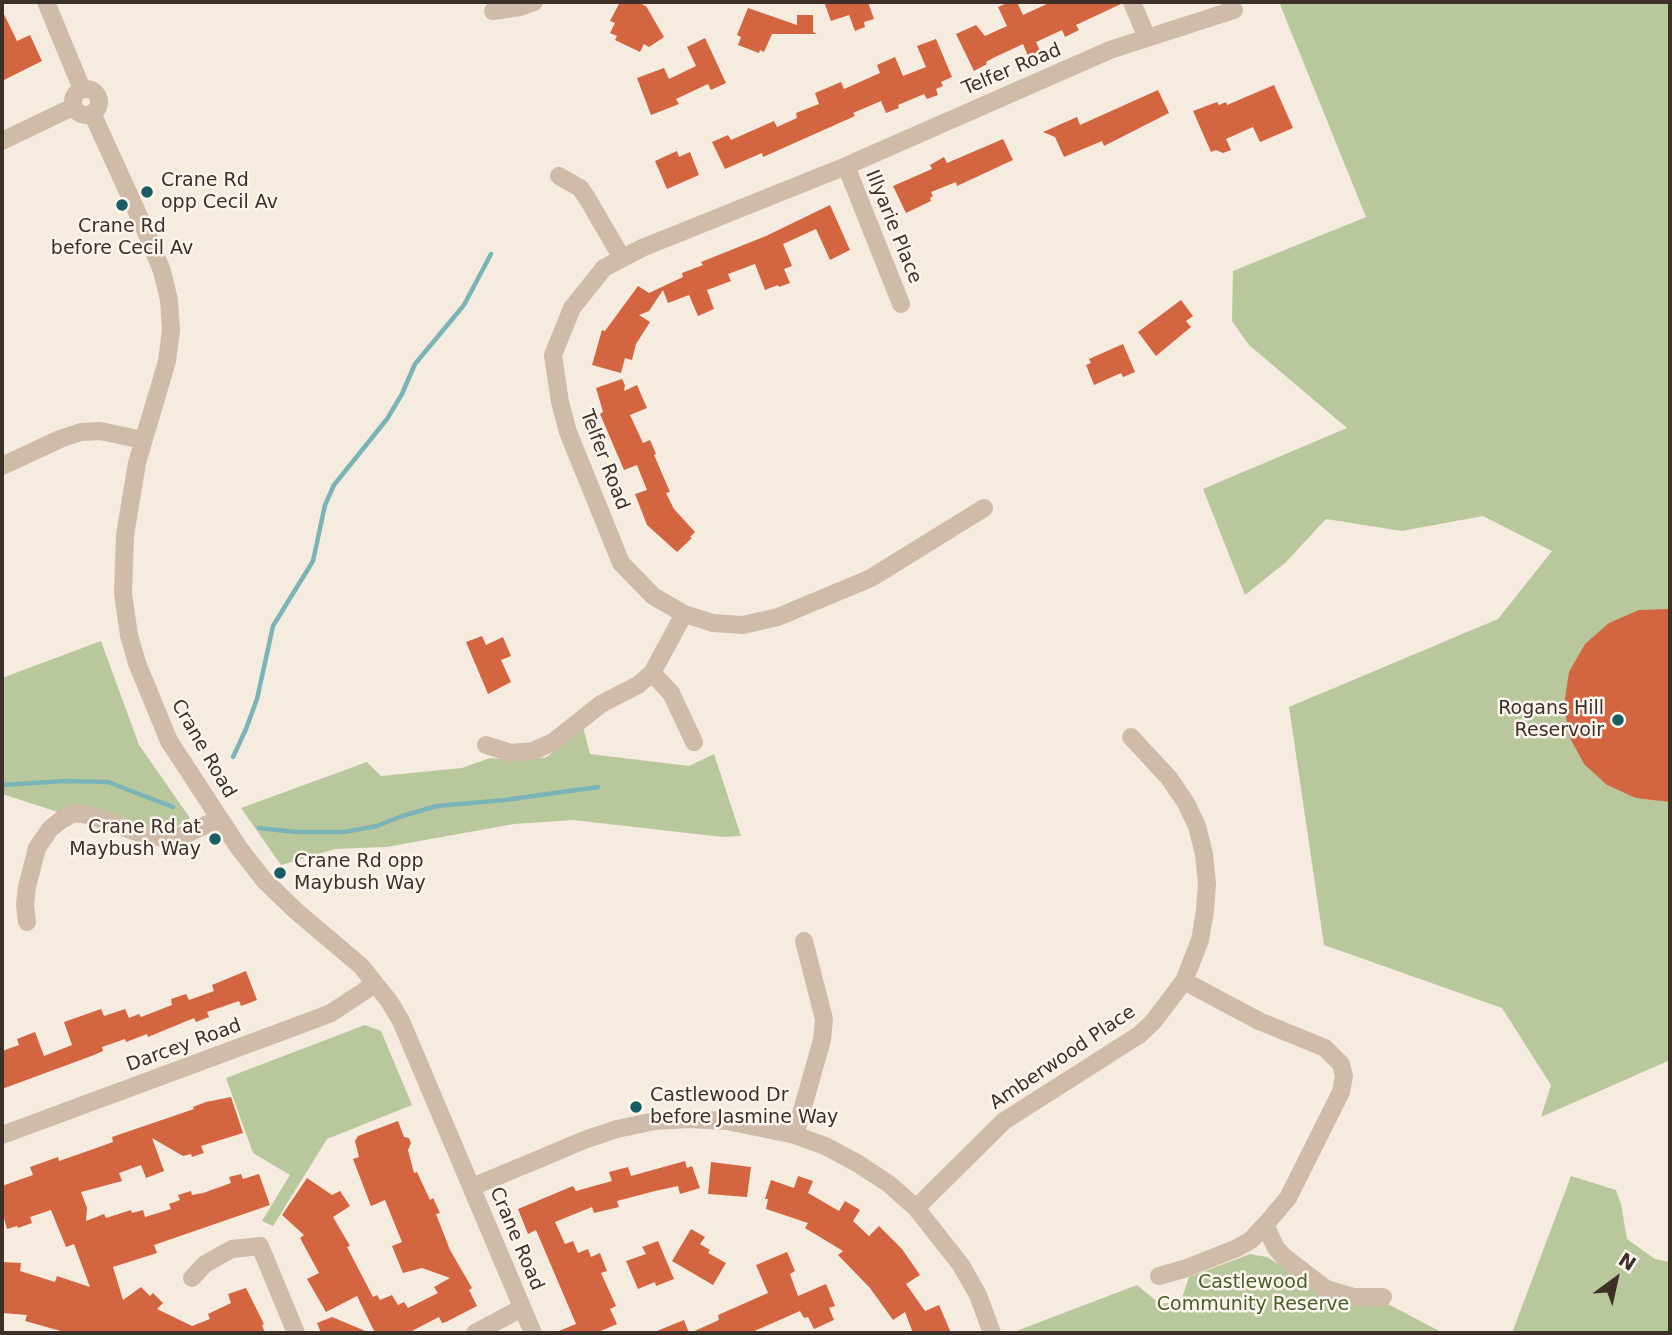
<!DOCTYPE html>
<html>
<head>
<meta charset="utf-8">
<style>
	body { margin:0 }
	#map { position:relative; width:1672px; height:1335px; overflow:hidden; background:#f6ebdf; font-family:"DejaVu Sans",sans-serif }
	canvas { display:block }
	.frame { position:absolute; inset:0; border:4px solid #3c3029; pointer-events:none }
	.north { position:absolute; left:1581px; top:1244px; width:70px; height:70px; -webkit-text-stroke:5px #fcf5ed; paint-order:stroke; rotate:33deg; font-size:19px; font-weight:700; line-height:28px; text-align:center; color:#3c3029 }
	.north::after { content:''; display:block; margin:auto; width:24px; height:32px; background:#3c3029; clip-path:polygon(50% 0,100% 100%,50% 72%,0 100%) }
</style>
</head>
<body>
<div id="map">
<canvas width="1672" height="1335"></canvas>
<div class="frame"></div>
<div class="north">N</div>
</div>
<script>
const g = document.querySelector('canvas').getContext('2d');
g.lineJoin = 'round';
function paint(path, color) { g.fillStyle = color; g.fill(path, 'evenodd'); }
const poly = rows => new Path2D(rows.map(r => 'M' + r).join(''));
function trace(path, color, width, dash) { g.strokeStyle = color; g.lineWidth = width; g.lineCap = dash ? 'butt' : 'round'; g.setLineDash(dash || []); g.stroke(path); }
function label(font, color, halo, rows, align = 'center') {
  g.font = font + ' "DejaVu Sans",sans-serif'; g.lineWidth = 5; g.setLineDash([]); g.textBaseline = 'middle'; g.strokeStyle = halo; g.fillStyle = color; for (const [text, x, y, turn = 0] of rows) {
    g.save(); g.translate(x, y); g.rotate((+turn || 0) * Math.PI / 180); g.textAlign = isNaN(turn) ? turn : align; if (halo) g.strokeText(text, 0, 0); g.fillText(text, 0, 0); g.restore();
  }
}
const green = poly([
	[1279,2,1670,2,1670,1060,1541,1117,1551,1085,1502,1008,1324,945,1289,707,1498,619,1552,551,1483,516,1402,531,1326,519,1285,563,1245,595,1203,489,1347,428,1249,345,1232,321,1233,271,1366,217],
	[101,641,139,745,190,818,167,833,61,813,2,794,2,678],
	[583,727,590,754,689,766,714,754,741,836,723,837,573,820,514,824,386,847,335,849,281,865,241,808,367,762,381,776,462,768,490,758,523,761,547,757],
	[365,1025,381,1031,412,1105,327,1139,273,1226,262,1221,290,1175,253,1153,226,1078],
	[1571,1176,1616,1190,1621,1204,1627,1239,1655,1259,1670,1262,1670,1333,1512,1333],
	[1250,1254,1267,1257,1335,1299,1388,1304,1443,1333,1011,1333,1137,1285,1160,1304,1181,1301,1189,1277]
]);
const stream = poly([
	[233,757,246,729,257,699,273,626,313,561,325,505,334,485,387,419,402,394,415,364,464,305,491,254],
	[2,785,65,781,108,782,173,807],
	[259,828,296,832,344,832,377,826,402,816,437,806,505,800,598,787]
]);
const building = poly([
	[620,2,637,2,646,6,664,37,649,47,644,44,640,52,615,40,617,36,610,33,615,23,610,21],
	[824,2,868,2,874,19,864,22,865,27,855,31,849,15,831,21],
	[1009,2,1017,2,1023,15,1051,2,1121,2,1121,4,1076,25,1079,30,1065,37,1062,30,1036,42,1041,53,1029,58,1023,44,993,58,986,62,987,64,974,71,956,34,976,25,985,36,1007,26,998,7],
	[748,8,797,25,797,15,813,15,813,32,817,34,772,34,764,52,760,50,759,53,738,45,741,37,737,35],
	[2,10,17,41,30,35,42,61,2,81],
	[705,38,726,83,711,90,708,84,676,99,679,104,651,115,637,78,664,68,669,79,696,66,687,47],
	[936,39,952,77,941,82,943,86,936,89,938,95,927,99,924,94,898,105,899,108,886,113,881,101,853,113,855,116,763,157,762,153,725,169,712,142,728,135,731,140,774,121,777,127,797,118,796,113,819,104,815,93,841,82,844,89,880,73,877,65,895,57,903,76,926,67,917,46],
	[1274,85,1293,128,1260,142,1253,127,1226,139,1231,150,1223,153,1216,150,1211,152,1193,111,1217,102,1219,105,1226,102,1227,105],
	[1158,90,1169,113,1104,146,1102,141,1064,157,1055,137,1043,132,1077,117,1080,125],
	[1003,139,1013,160,957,186,956,182,931,192,933,196,930,198,931,201,906,213,893,186,932,169,930,165,944,157,947,163],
	[677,151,679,157,690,152,699,175,667,189,655,161],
	[830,205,850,250,830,260,816,229,783,244,792,266,784,269,790,283,779,287,778,285,765,290,755,264,728,274,731,281,707,290,714,309,698,316,689,295,668,303,663,290,649,311,639,315,650,322,636,344,632,360,625,358,621,373,592,365,602,330,605,331,638,286,649,293,683,277,682,273,703,265,701,262,766,236],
	[1181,300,1193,316,1186,321,1191,327,1156,356,1138,332],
	[1123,344,1135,372,1123,377,1121,373,1094,385,1086,365,1091,363,1089,359],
	[622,379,625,385,624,391,637,385,647,408,630,415,643,443,650,440,656,454,654,455,670,492,666,493,674,509,695,532,690,537,692,538,677,552,647,525,635,494,647,490,637,465,624,470,600,414,603,412,596,388],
	[1670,609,1670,802,1636,798,1607,785,1584,764,1569,736,1564,704,1569,672,1585,644,1609,623,1639,610],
	[482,636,486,645,503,637,511,656,501,660,511,682,488,694,466,642],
	[246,971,257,1000,241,1006,239,1001,207,1012,209,1017,196,1022,194,1018,148,1037,147,1034,126,1042,125,1039,102,1047,103,1051,94,1055,2,1089,2,1051,19,1045,17,1039,35,1032,44,1056,72,1045,64,1022,101,1009,104,1016,125,1009,129,1018,139,1014,141,1017,172,1005,171,999,186,994,189,1000,214,991,212,985],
	[231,1097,243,1133,201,1146,204,1153,192,1157,191,1154,183,1156,152,1138,164,1171,146,1178,141,1165,119,1173,122,1181,81,1192,87,1208,86,1221,104,1214,106,1218,131,1210,132,1213,143,1210,145,1217,171,1209,169,1204,180,1200,178,1195,191,1191,192,1195,203,1193,231,1183,229,1177,241,1174,243,1179,259,1174,270,1205,154,1245,157,1253,113,1267,123,1300,141,1287,150,1296,153,1293,163,1303,157,1309,192,1326,210,1319,208,1314,231,1303,228,1294,246,1288,264,1324,262,1325,265,1333,68,1333,25,1321,27,1315,2,1313,2,1262,21,1263,20,1271,55,1282,57,1276,90,1287,74,1244,66,1247,51,1210,30,1217,32,1223,18,1228,17,1226,7,1229,2,1211,2,1186,33,1175,30,1167,58,1157,59,1161,85,1152,113,1142,112,1137,194,1109,193,1107,206,1102],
	[398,1121,404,1137,409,1138,411,1143,408,1150,414,1173,417,1172,430,1200,433,1198,440,1213,436,1214,450,1250,472,1288,469,1290,477,1306,446,1322,442,1323,439,1317,408,1333,375,1333,357,1296,326,1312,307,1279,319,1273,300,1238,304,1235,282,1215,307,1178,332,1195,340,1191,350,1206,333,1217,350,1246,347,1247,373,1297,377,1295,380,1300,392,1295,398,1305,404,1302,408,1308,438,1293,434,1287,450,1278,422,1268,403,1273,392,1246,402,1242,385,1200,371,1206,353,1159,359,1157,355,1141,358,1136],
	[685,1161,687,1168,692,1166,700,1188,680,1194,678,1186,655,1191,617,1201,619,1207,594,1213,592,1207,555,1222,565,1244,573,1241,578,1253,588,1249,591,1257,600,1253,607,1271,601,1273,616,1306,610,1309,617,1324,596,1333,554,1333,576,1324,536,1230,528,1234,518,1209,573,1186,576,1191,612,1181,609,1172,628,1167,631,1176],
	[711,1162,751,1167,747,1197,708,1194],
	[798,1176,813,1181,808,1193,839,1211,845,1201,860,1210,853,1221,869,1236,879,1226,902,1249,920,1275,906,1284,925,1311,939,1305,951,1333,913,1333,905,1312,893,1320,870,1288,838,1255,843,1251,805,1228,808,1223,766,1209,768,1199,765,1199,771,1180,794,1188],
	[691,1229,705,1237,700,1244,710,1250,708,1253,726,1263,713,1285,672,1261],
	[658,1241,674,1279,656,1286,655,1282,638,1289,626,1261,646,1254,642,1247],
	[787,1252,795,1271,790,1274,798,1296,826,1284,835,1306,829,1308,834,1320,814,1329,808,1317,804,1318,800,1311,750,1333,690,1333,719,1320,718,1315,768,1293,756,1265],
	[332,1317,370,1333,321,1333,317,1323],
	[684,1320,689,1333,652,1333]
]);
const minor = poly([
	[46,2,82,89],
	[1132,2,1147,38],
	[493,11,520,7,534,2],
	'73 102a13 13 0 1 1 26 0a13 13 0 1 1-26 0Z',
	[92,113,147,234,162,271,169,300,171,330,167,361,137,463,125,535,123,594,129,635,137,663,169,741,239,848,264,880,296,911,361,966,389,1001,401,1021,533,1333],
	[2,141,73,107],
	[846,166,901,304],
	[559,176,580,188,587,198,622,258],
	[2,466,60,439,81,432,100,431,143,440],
	[984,508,871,578,778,617,743,625,713,623,684,614,653,596,621,563,568,432,560,402,553,355,572,308,604,268,642,248,846,166,1110,50,1234,10],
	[652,673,671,693,694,742],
	[486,745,511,753,533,751,553,742,601,704,638,685,652,673,684,614],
	[27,922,25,905,27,887,37,848,50,829,61,820,74,813,89,815,142,834,167,839,184,835,219,819],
	[2,1135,313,1020,331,1013,375,984],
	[795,1135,822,1040,824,1019,804,941],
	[472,1187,587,1139,617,1129,655,1121,689,1119,727,1121,795,1135,825,1146,857,1163,889,1184,916,1208,961,1265,978,1295,992,1333],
	[916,1208,1004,1121,1139,1035,1153,1022,1184,981,1200,940,1205,911,1207,884,1204,854,1197,826,1186,803,1169,778,1131,737],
	[1265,1225,1276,1248,1283,1256,1326,1289,1353,1297,1383,1297],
	[1159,1276,1184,1269,1237,1248,1251,1240,1265,1225,1288,1198,1341,1092,1344,1076,1341,1064,1325,1048,1259,1021,1184,981],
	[192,1278,205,1264,232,1249,260,1246,296,1333],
	[475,1333,522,1308]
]);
const markers = [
	[147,192,7,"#195e63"],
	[122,205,7,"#195e63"],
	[1618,720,7,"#195e63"],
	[215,839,7,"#195e63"],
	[280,873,7,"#195e63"],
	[636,1107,7,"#195e63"]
];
const streetNames = [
	["Telfer Road",1012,70,-23],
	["Illyarie Place",893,227,68],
	["Telfer Road",604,460,69],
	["Crane Road",203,749,60],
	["Darcey Road",184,1046,-20],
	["Amberwood Place",1063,1058,-34],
	["Crane Road",516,1239,67]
];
const poiNames = [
	["Crane Rd",161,181],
	["opp Cecil Av",161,203],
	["Crane Rd",122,227,"center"],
	["before Cecil Av",122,249,"center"],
	["Rogans Hill",1604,709,"right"],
	["Reservoir",1604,731,"right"],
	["Crane Rd at",201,828,"right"],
	["Maybush Way",201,850,"right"],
	["Crane Rd opp",294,862],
	["Maybush Way",294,884],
	["Castlewood Dr",650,1096],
	["before Jasmine Way",650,1118]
];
const parkNames = [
	["Castlewood",1253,1283],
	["Community Reserve",1253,1305]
];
paint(green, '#b9c79d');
trace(stream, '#7ab4b6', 4.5);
paint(building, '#d36540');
trace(minor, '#d0bba9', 18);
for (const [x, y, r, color] of markers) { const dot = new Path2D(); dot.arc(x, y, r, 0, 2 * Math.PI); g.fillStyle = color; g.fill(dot); trace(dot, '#fcf5ed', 2.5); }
label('19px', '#3c3029', '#fcf5ed', streetNames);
label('19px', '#3c3029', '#fcf5ed', poiNames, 'left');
label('19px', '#4a5e2a', '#fcf5ed', parkNames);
</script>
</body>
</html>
